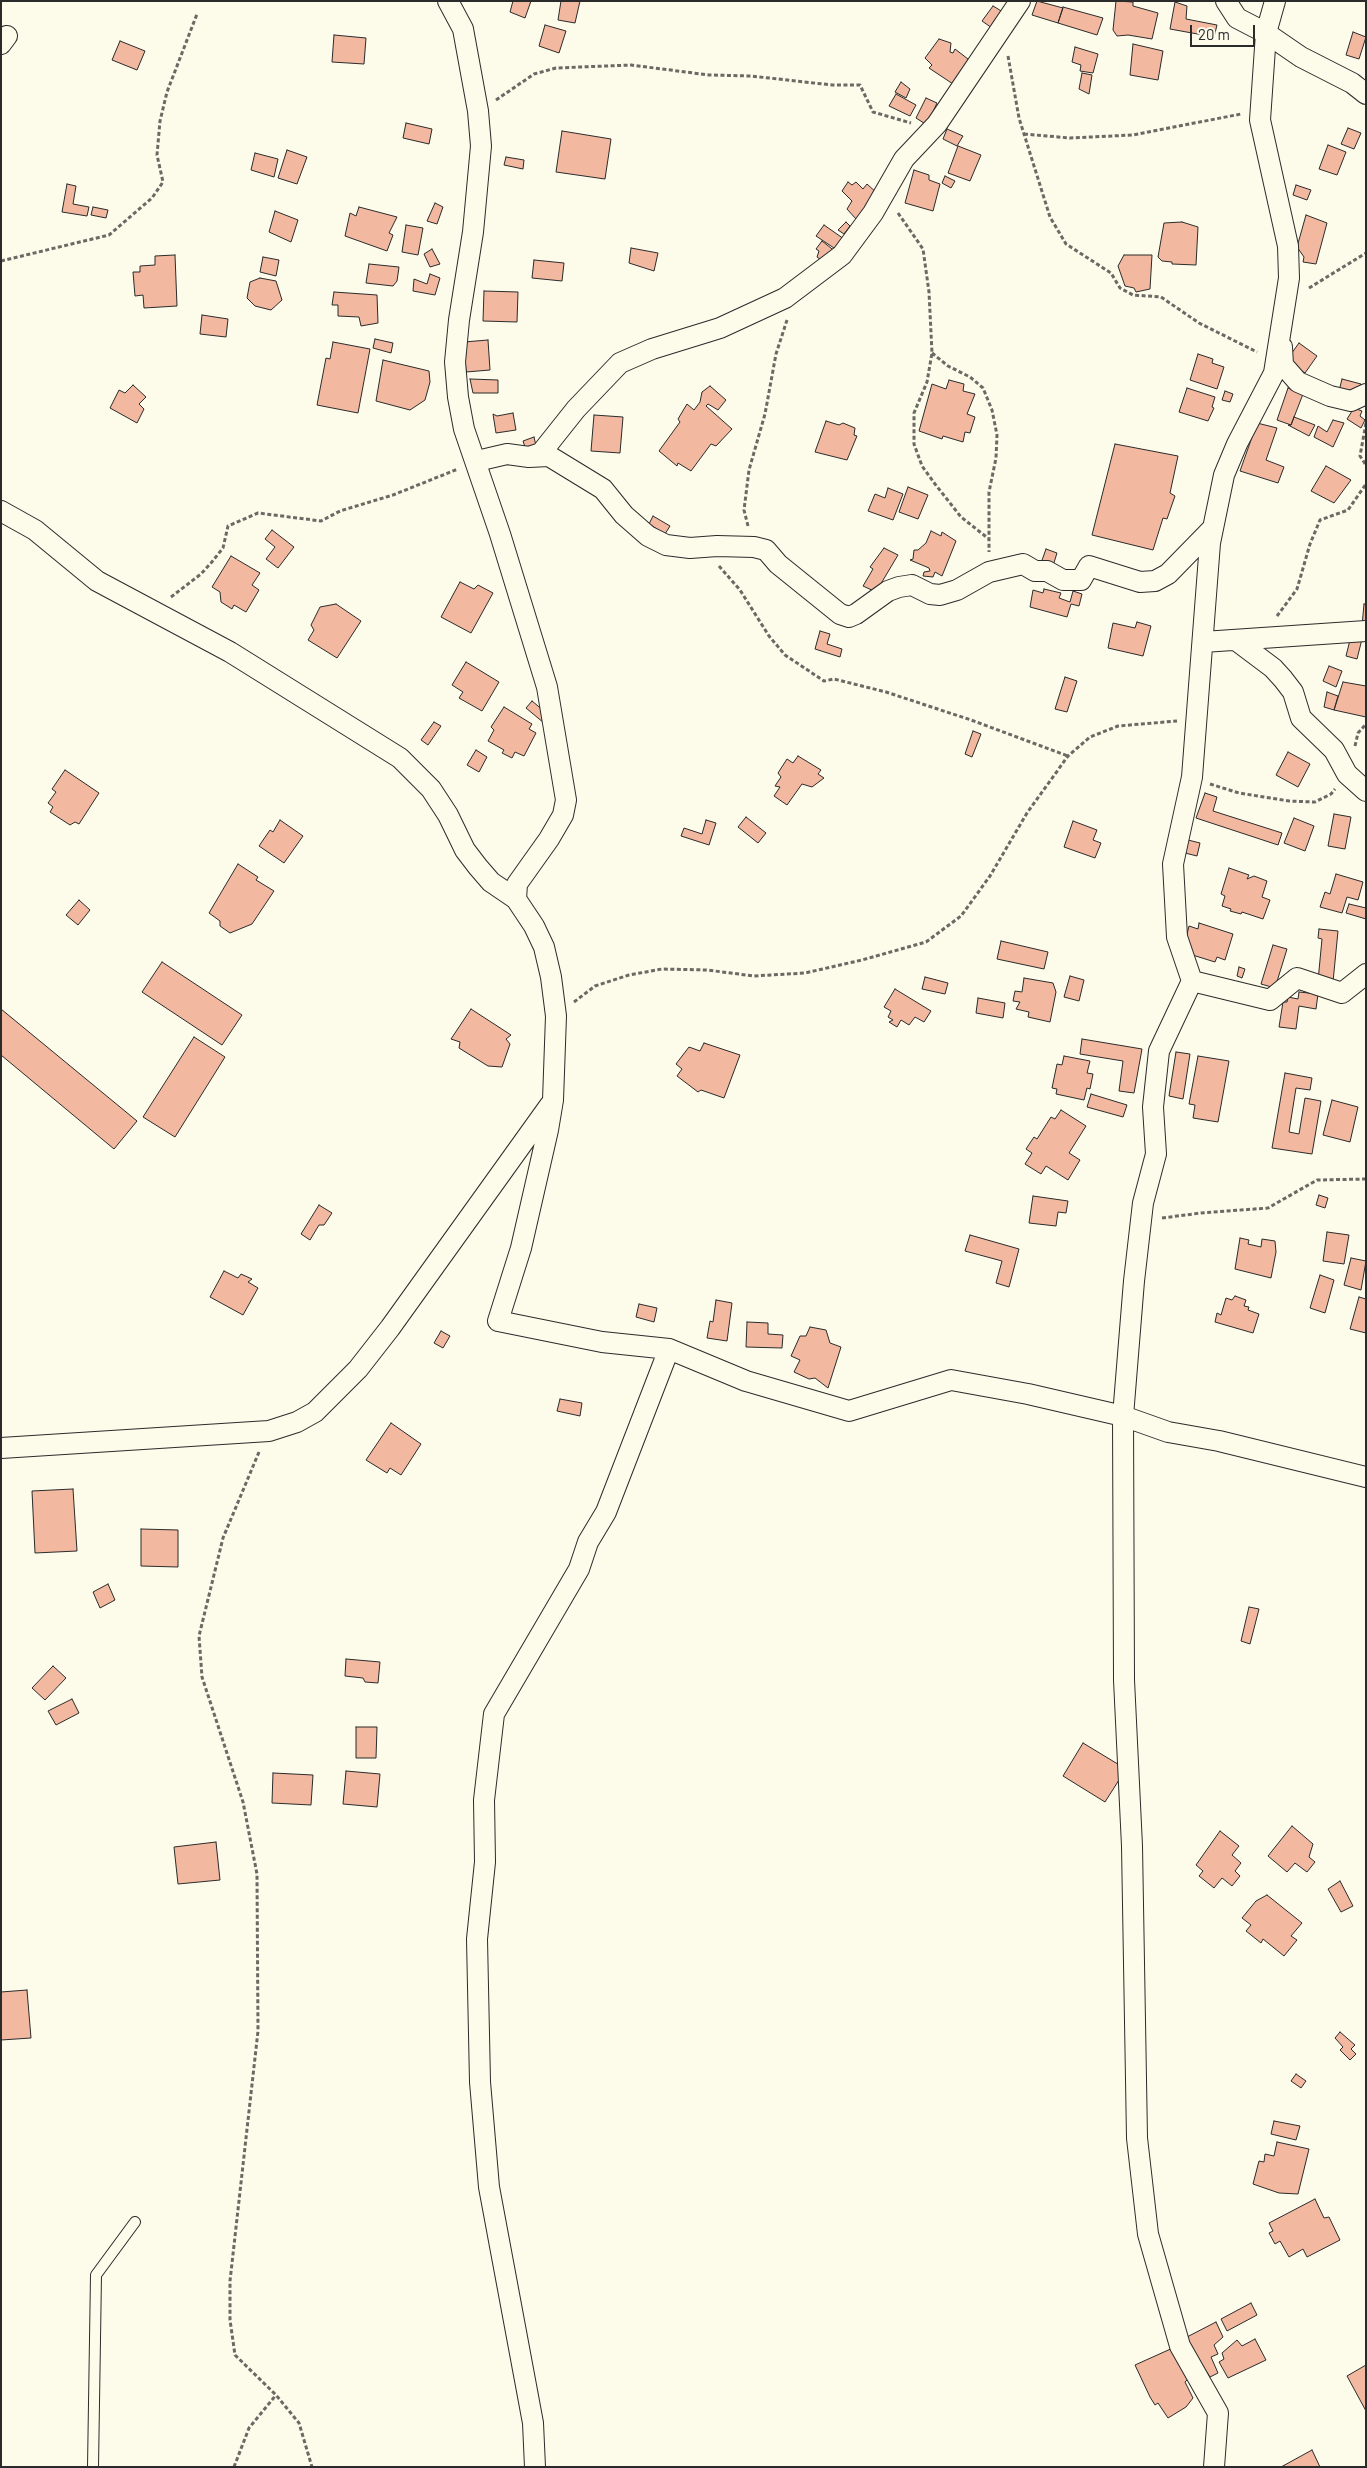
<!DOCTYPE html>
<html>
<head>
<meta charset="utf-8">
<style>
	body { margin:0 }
	#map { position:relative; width:1367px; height:2468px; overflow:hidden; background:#fdfbea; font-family:Barlow,sans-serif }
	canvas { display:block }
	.frame { position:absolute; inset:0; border:2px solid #2b2b2b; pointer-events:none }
	.scale { position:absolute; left:1190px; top:25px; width:65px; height:22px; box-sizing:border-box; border:2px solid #2b2b2b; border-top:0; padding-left:6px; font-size:15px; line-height:18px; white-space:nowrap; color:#2b2b2b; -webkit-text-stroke:4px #fdfbea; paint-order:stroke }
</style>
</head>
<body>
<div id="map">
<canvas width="1367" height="2468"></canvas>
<div class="frame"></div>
<div class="scale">20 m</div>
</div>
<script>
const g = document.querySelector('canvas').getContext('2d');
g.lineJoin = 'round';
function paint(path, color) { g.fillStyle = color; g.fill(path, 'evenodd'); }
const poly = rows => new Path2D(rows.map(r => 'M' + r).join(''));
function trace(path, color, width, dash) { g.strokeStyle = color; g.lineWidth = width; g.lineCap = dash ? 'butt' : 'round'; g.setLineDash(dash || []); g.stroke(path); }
const building = poly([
	[513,1,531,1,525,18,510,12,513,1],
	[561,1,580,1,575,23,558,20,561,1],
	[1037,1,1063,8,1058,23,1032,15,1037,1],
	[1116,1,1133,2,1133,6,1158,13,1152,39,1128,35,1117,36,1113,30,1116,1],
	[1175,2,1187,6,1186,19,1217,25,1214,37,1170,29,1175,2],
	[993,6,1003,12,992,28,982,21,993,6],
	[1063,7,1103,18,1097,35,1058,23,1063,7],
	[545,25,566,31,559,53,539,46,545,25],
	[1353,32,1366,37,1359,59,1346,55,1353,32],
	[334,35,366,38,364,64,332,62,334,35],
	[939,39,951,43,950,52,953,53,955,49,968,59,966,68,953,84,929,68,932,65,925,58,939,39],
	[120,41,145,51,137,70,112,60,120,41],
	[1133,44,1163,51,1158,80,1130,75,1133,44],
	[1075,47,1098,54,1093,73,1080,71,1081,65,1072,62,1075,47],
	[1082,73,1092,75,1089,94,1079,89,1082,73],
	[901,82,910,89,906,98,895,92,901,82],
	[896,94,916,105,910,116,889,106,896,94],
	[926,98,937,103,927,125,916,118,926,98],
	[406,123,432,129,429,144,403,138,406,123],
	[1348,128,1361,133,1354,149,1341,144,1348,128],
	[947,129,963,136,957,146,943,139,947,129],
	[562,131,611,139,605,179,556,172,562,131],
	[1328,145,1346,152,1337,175,1319,169,1328,145],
	[958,146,981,155,970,181,948,173,958,146],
	[287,150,307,157,297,184,278,178,287,150],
	[255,153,278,159,274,177,251,170,255,153],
	[506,157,524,160,523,169,504,165,506,157],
	[914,170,929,175,929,180,940,184,933,211,905,203,914,170],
	[945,176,955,181,951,188,942,183,945,176],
	[848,182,852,185,856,182,863,189,867,184,878,194,856,219,847,209,852,201,842,191,848,182],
	[67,184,76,186,73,204,89,207,87,216,62,212,67,184],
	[1296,185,1311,190,1307,200,1293,195,1296,185],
	[435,203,443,207,437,224,427,221,435,203],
	[93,207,108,210,106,218,91,215,93,207],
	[359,207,397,217,389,233,393,235,387,251,345,236,350,213,356,216,359,207],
	[275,211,298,220,291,242,269,232,275,211],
	[1306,215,1327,223,1316,264,1303,262,1304,257,1297,247,1306,215],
	[846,222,850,226,844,234,838,230,846,222],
	[1182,222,1198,227,1196,265,1172,264,1172,262,1162,261,1158,257,1164,223,1182,222],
	[406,225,423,228,418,255,402,252,406,225],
	[824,225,844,239,837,250,816,236,824,225],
	[822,241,836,252,826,263,817,257,819,251,816,249,822,241],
	[631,248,658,253,654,271,629,263,631,248],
	[432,249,440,264,430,267,424,254,432,249],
	[175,255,177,306,144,308,143,295,135,296,133,272,140,272,140,266,155,265,155,256,175,255],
	[1124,255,1152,255,1150,289,1136,292,1134,288,1125,286,1118,266,1124,255],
	[263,257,279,260,276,276,260,272,263,257],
	[534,260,564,263,562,281,532,278,534,260],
	[369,264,399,267,397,281,393,286,366,283,369,264],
	[430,274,440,278,435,295,413,291,414,279,427,284,430,274],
	[260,278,276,281,282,300,271,310,255,306,247,298,250,282,260,278],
	[484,291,518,292,517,322,483,321,484,291],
	[334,292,377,295,378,323,361,326,359,317,338,316,338,305,332,305,334,292],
	[202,315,228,319,226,337,200,334,202,315],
	[375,339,393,343,391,353,373,348,375,339],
	[488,340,490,370,466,372,464,342,488,340],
	[333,342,370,349,358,413,317,405,326,358,330,359,333,342],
	[1299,343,1317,356,1305,373,1286,361,1299,343],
	[1198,354,1213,359,1212,363,1224,367,1217,389,1190,380,1198,354],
	[383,360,429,371,430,382,425,400,410,410,376,401,383,360],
	[470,379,498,380,498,393,473,393,470,379],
	[1342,379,1361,384,1357,398,1339,391,1342,379],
	[949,380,964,384,963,391,975,394,967,414,975,417,970,433,965,432,963,442,943,436,942,439,919,431,932,384,946,389,949,380],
	[133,385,146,397,139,404,144,409,137,423,110,408,119,390,125,393,133,385],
	[710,386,726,400,718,410,708,404,706,406,732,429,716,446,711,444,691,471,678,463,677,466,659,451,680,422,678,419,687,404,694,410,700,402,702,392,710,386],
	[1187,388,1215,397,1212,407,1214,408,1208,421,1179,412,1187,388],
	[1288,388,1303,394,1291,425,1277,420,1288,388],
	[1225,391,1233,394,1230,402,1222,400,1225,391],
	[1354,408,1362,411,1360,416,1365,420,1361,428,1347,419,1354,408],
	[513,413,516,430,496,433,493,414,497,416,513,413],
	[594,415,623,417,620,453,591,451,594,415],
	[1294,417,1315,425,1309,436,1288,425,1291,425,1294,417],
	[1333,420,1344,423,1333,447,1314,437,1318,426,1327,432,1333,420],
	[826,421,839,425,843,423,855,428,854,435,857,436,847,460,815,452,826,421],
	[1257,423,1277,428,1266,460,1284,467,1278,483,1240,471,1257,423],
	[534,437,537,450,527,453,523,441,534,437],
	[1115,444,1178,456,1170,493,1175,496,1167,519,1163,518,1153,550,1092,535,1115,444],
	[1326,466,1351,480,1334,503,1311,491,1326,466],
	[908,487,928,495,918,519,899,512,908,487],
	[888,488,903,494,893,520,868,511,875,494,885,498,888,488],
	[653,516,670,526,665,534,649,524,653,516],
	[272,530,294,547,278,568,266,559,275,547,265,539,272,530],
	[931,531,941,536,942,532,956,541,942,576,935,572,933,577,923,576,924,572,930,571,929,568,910,560,913,559,914,550,918,550,926,543,931,531],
	[884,548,898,555,876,592,863,586,873,569,870,567,884,548],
	[1046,549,1057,553,1052,569,1040,566,1046,549],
	[231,556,260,573,252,585,259,590,246,612,234,605,232,609,221,602,220,592,212,587,231,556],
	[460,582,474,589,478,585,493,593,471,633,441,617,460,582],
	[1044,589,1061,593,1059,598,1070,602,1073,591,1082,594,1079,606,1071,604,1067,617,1030,607,1033,590,1043,593,1044,589],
	[336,604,361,621,337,658,308,640,314,630,311,625,320,607,336,604],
	[1364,604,1366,604,1366,627,1362,626,1364,604],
	[1137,622,1151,626,1143,656,1108,648,1113,623,1135,628,1137,622],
	[820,631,830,634,827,644,842,649,840,657,815,649,820,631],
	[1352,632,1363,635,1357,659,1346,656,1352,632],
	[466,662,499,682,482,711,459,698,463,692,452,685,466,662],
	[1329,666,1342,671,1336,687,1323,681,1329,666],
	[1065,677,1077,681,1067,712,1055,709,1065,677],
	[1343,682,1366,686,1366,717,1334,710,1343,682],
	[1327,692,1338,696,1334,710,1324,707,1327,692],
	[532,701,550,716,544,723,526,708,532,701],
	[504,707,532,724,529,729,536,733,524,756,515,752,512,758,502,753,504,750,488,741,494,730,491,727,504,707],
	[434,722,441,726,428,745,421,740,434,722],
	[973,731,981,734,972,757,965,754,973,731],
	[476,750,487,757,479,772,467,765,476,750],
	[1288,752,1310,764,1298,787,1276,775,1288,752],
	[798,756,821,770,818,774,824,778,812,787,802,784,787,805,774,796,780,787,775,786,781,777,778,773,787,759,793,763,798,756],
	[65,770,99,793,79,824,75,822,70,825,50,812,53,807,48,803,56,792,52,789,65,770],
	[1205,793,1217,797,1213,811,1282,833,1278,845,1196,818,1205,793],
	[1334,814,1351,817,1345,849,1328,846,1334,814],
	[746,817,766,833,758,843,738,827,746,817],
	[1294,818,1314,826,1305,851,1284,843,1294,818],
	[280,820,303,836,284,863,259,846,270,830,273,832,280,820],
	[706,820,716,823,709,845,681,836,684,828,702,834,706,820],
	[1073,821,1097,830,1093,840,1101,843,1095,858,1064,847,1073,821],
	[1188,840,1200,843,1197,856,1185,853,1188,840],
	[238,864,258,877,256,880,274,891,252,924,230,933,220,926,220,921,209,913,238,864],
	[1229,868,1249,875,1247,879,1254,876,1267,881,1262,897,1270,900,1263,919,1242,912,1241,914,1230,911,1231,909,1222,906,1225,896,1221,894,1229,868],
	[1336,874,1363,882,1358,900,1347,897,1342,913,1320,907,1325,892,1330,894,1336,874],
	[79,900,90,910,78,925,66,915,79,900],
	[1349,904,1366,908,1366,919,1346,913,1349,904],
	[1199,923,1233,934,1225,960,1217,957,1215,962,1186,953,1184,946,1189,926,1198,929,1199,923],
	[1319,929,1338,931,1333,982,1318,981,1322,939,1318,938,1319,929],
	[1001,941,1048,952,1044,969,997,959,1001,941],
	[1273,945,1287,949,1275,988,1261,984,1273,945],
	[162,962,242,1015,222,1045,142,992,162,962],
	[1239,967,1245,969,1242,978,1237,976,1239,967],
	[1070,976,1084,980,1079,1001,1064,997,1070,976],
	[925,977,948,983,945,994,922,989,925,977],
	[1024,978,1053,983,1056,992,1050,1022,1028,1017,1029,1012,1016,1009,1020,1002,1013,1001,1015,991,1022,992,1024,978],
	[895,989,931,1011,924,1022,915,1017,909,1025,901,1020,897,1027,889,1022,893,1020,888,1017,891,1011,884,1007,895,989],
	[1299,992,1318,994,1316,1009,1299,1006,1296,1029,1279,1027,1283,1002,1287,1002,1288,997,1298,999,1299,992],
	[978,998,1005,1003,1003,1018,976,1013,978,998],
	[1,1009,137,1121,114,1149,1,1055,1,1009],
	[471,1009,511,1035,506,1039,510,1044,502,1067,488,1066,459,1048,460,1042,451,1039,471,1009],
	[194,1037,225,1057,175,1137,143,1117,194,1037],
	[1082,1039,1142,1049,1134,1093,1119,1091,1123,1061,1080,1054,1082,1039],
	[704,1043,740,1055,724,1098,701,1090,698,1092,677,1076,682,1069,676,1064,689,1047,700,1051,704,1043],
	[1176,1052,1190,1054,1183,1099,1169,1096,1176,1052],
	[1064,1056,1090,1061,1087,1073,1093,1074,1090,1089,1087,1088,1084,1100,1056,1094,1057,1089,1052,1088,1057,1064,1062,1065,1064,1056],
	[1198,1056,1229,1061,1218,1122,1193,1118,1195,1105,1189,1104,1198,1056],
	[1285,1073,1312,1078,1310,1090,1296,1088,1289,1132,1299,1134,1305,1098,1321,1101,1312,1154,1272,1148,1285,1073],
	[1091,1094,1127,1105,1123,1117,1087,1107,1091,1094],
	[1332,1100,1358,1107,1350,1142,1323,1135,1332,1100],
	[1061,1110,1086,1126,1069,1153,1080,1160,1068,1180,1046,1166,1041,1174,1025,1164,1032,1153,1026,1149,1034,1137,1037,1139,1051,1117,1055,1119,1061,1110],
	[1319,1195,1328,1198,1325,1208,1316,1205,1319,1195],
	[1033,1196,1068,1201,1066,1213,1058,1212,1056,1226,1029,1223,1033,1196],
	[319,1205,332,1213,324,1225,319,1225,310,1240,301,1234,319,1205],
	[1327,1232,1349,1235,1344,1264,1323,1261,1327,1232],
	[970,1235,1019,1249,1009,1287,996,1283,1002,1261,965,1251,970,1235],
	[1240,1238,1249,1240,1248,1244,1261,1247,1262,1239,1275,1241,1276,1252,1271,1278,1235,1269,1240,1238],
	[1351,1258,1366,1261,1361,1290,1344,1285,1351,1258],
	[224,1271,238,1278,241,1274,252,1279,248,1282,258,1288,243,1315,210,1297,224,1271],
	[1320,1275,1334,1280,1325,1313,1310,1308,1320,1275],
	[1235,1296,1246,1300,1244,1306,1249,1307,1248,1310,1259,1314,1253,1333,1215,1322,1217,1313,1221,1315,1226,1298,1232,1300,1235,1296],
	[1359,1297,1366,1299,1366,1333,1350,1329,1359,1297],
	[716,1300,732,1303,727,1341,707,1338,710,1321,713,1322,716,1300],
	[639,1304,657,1308,654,1322,636,1317,639,1304],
	[747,1322,768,1323,768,1334,783,1335,782,1348,746,1347,747,1322],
	[810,1327,826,1330,830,1343,841,1347,828,1388,815,1378,809,1379,794,1372,800,1360,791,1356,800,1336,806,1336,810,1327],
	[441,1331,450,1336,443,1348,434,1343,441,1331],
	[560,1399,582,1403,580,1416,557,1411,560,1399],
	[391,1423,421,1444,401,1475,390,1468,387,1473,366,1460,391,1423],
	[73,1489,77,1551,35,1553,32,1491,73,1489],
	[141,1529,178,1530,178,1567,141,1566,141,1529],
	[108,1584,115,1600,100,1608,93,1592,108,1584],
	[1249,1607,1259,1609,1250,1644,1241,1641,1249,1607],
	[346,1659,380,1662,378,1683,365,1682,363,1678,345,1676,346,1659],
	[53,1666,66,1678,45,1700,32,1688,53,1666],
	[72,1699,79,1713,56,1725,48,1711,72,1699],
	[356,1727,377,1727,376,1758,356,1758,356,1727],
	[1083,1743,1126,1769,1105,1802,1063,1776,1083,1743],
	[346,1771,380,1774,377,1807,343,1804,346,1771],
	[273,1773,313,1775,311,1805,272,1803,273,1773],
	[1292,1826,1313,1844,1309,1857,1315,1862,1307,1872,1295,1863,1287,1872,1268,1856,1292,1826],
	[1220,1831,1239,1846,1232,1855,1241,1863,1235,1871,1240,1876,1232,1886,1222,1878,1214,1888,1199,1876,1203,1871,1196,1865,1220,1831],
	[216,1842,220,1880,178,1884,174,1847,216,1842],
	[1340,1881,1353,1906,1341,1912,1328,1889,1340,1881],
	[1267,1895,1302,1923,1291,1936,1297,1940,1284,1956,1263,1939,1261,1943,1246,1931,1251,1925,1242,1918,1256,1901,1267,1895],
	[27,1990,31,2038,1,2040,1,1992,27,1990],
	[1340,2032,1355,2045,1351,2049,1356,2054,1350,2060,1340,2050,1343,2047,1335,2038,1340,2032],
	[1296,2074,1306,2081,1301,2088,1291,2081,1296,2074],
	[1274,2121,1300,2126,1296,2140,1271,2134,1274,2121],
	[1277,2142,1309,2149,1298,2194,1279,2193,1253,2184,1259,2161,1264,2162,1265,2154,1274,2156,1277,2142],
	[1315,2199,1324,2218,1329,2217,1340,2240,1307,2257,1303,2249,1289,2257,1280,2241,1275,2244,1269,2233,1273,2231,1269,2223,1315,2199],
	[1251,2303,1257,2315,1227,2331,1221,2319,1251,2303],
	[1216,2322,1223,2337,1214,2345,1218,2354,1211,2357,1218,2373,1210,2377,1185,2338,1216,2322],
	[1255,2339,1266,2360,1228,2378,1219,2362,1224,2359,1222,2353,1237,2340,1242,2346,1255,2339],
	[1175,2347,1189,2378,1185,2382,1193,2398,1186,2407,1168,2418,1158,2403,1155,2405,1150,2397,1135,2365,1175,2347],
	[1366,2365,1366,2411,1347,2376,1366,2365],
	[1312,2450,1320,2467,1281,2467,1312,2450]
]);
const path = poly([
	[1008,56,1019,118,1050,217,1066,244,1111,273,1120,288,1133,295,1161,297,1199,323,1257,352],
	[496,100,534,74,556,68,631,65,709,75,751,76,832,85,860,85,873,112,911,123],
	[1024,134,1070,138,1133,135,1241,114],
	[898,213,923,249,929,292,932,353,927,382,914,413,914,444,922,466,935,484,961,517,989,539],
	[1,261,109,235,152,198,163,182,157,155,160,121,167,92,197,14],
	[1309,288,1366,253],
	[932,353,948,366,970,377,983,388,992,410,997,435,996,458,989,492,989,552],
	[1366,423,1360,456,1366,465],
	[748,526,744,510,749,470,765,414,776,354,787,320],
	[719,566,740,590,769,636,785,655,824,681,834,679,886,692,971,720,1068,756],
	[171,597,201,574,211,563,223,548,228,526,258,513,321,521,340,511,393,495,458,469],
	[1277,616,1297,589,1310,544,1320,520,1348,510,1366,484],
	[1355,746,1358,733,1366,724],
	[1210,784,1239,793,1289,801,1315,802,1331,794,1335,789],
	[574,1002,595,986,629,975,662,969,707,970,754,976,805,973,862,960,926,942,961,916,990,876,1027,813,1068,756,1090,737,1118,726,1177,721],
	[1162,1218,1201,1213,1268,1208,1317,1180,1366,1179],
	[259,1452,223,1538,199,1636,202,1677,243,1802,257,1874,258,2031,230,2281,230,2320,235,2355,276,2395,299,2423,312,2467],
	[234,2467,249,2428,276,2395]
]);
const lane = poly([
	[93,2467,96,2275,135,2222]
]);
const street = poly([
	[448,1,463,29,478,111,481,146,473,232,459,320,455,362,458,397,464,429,500,534,547,687,566,800,563,815,549,839,517,884,516,899,534,926,544,947,551,977,556,1016,553,1100,548,1130,521,1248,498,1321,602,1342,669,1349,746,1381,849,1411,951,1380,1028,1394,1123,1416,1168,1432,1219,1441,1366,1477],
	[1226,1,1237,18,1266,33,1301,57,1352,83,1366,94],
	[1,44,7,36],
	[1282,347,1283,365,1298,382,1330,396,1351,401,1366,394],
	[529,457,541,453,576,409,620,363,652,349,720,328,785,298,842,255,873,213,904,159,937,124,1020,1],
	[477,461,507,454,529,457,549,456,603,489,624,515,648,536,666,545,690,548,717,546,754,547,766,550,778,564,840,614,849,617,856,614,888,591,899,587,912,585,930,594,940,595,957,590,989,572,1023,564,1035,571,1047,571,1063,580,1081,580,1089,566,1140,582,1155,581,1168,574,1212,529],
	[1,511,35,530,97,581,230,652,400,758,431,789,448,815,465,850,478,867,491,882,516,899],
	[1237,641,1273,668,1283,679,1293,692,1301,718,1334,750,1347,774,1366,791],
	[1203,642,1366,631],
	[1192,981,1270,1000,1297,978,1342,993,1366,974],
	[1,1448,269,1431,297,1422,315,1412,358,1369,390,1328,550,1105],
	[535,2467,533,2423,489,2187,480,2082,477,1939,485,1862,484,1800,494,1714,579,1569,588,1542,606,1512,669,1349],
	[1214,2467,1218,2413,1180,2346,1148,2234,1137,2138,1132,1846,1124,1680,1123,1416,1134,1281,1143,1203,1156,1154,1153,1107,1159,1051,1192,981,1177,937,1173,864,1192,777,1210,543,1224,475,1237,444,1274,373,1289,278,1288,246,1260,120,1266,33,1275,1]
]);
paint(building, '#f2b8a0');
trace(building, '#2b2b2b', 1);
trace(lane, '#2b2b2b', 12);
trace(street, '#2b2b2b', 22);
trace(path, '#6a6964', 3, [4, 2.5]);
trace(lane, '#fdfbea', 10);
trace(street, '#fdfbea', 20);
</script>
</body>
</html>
